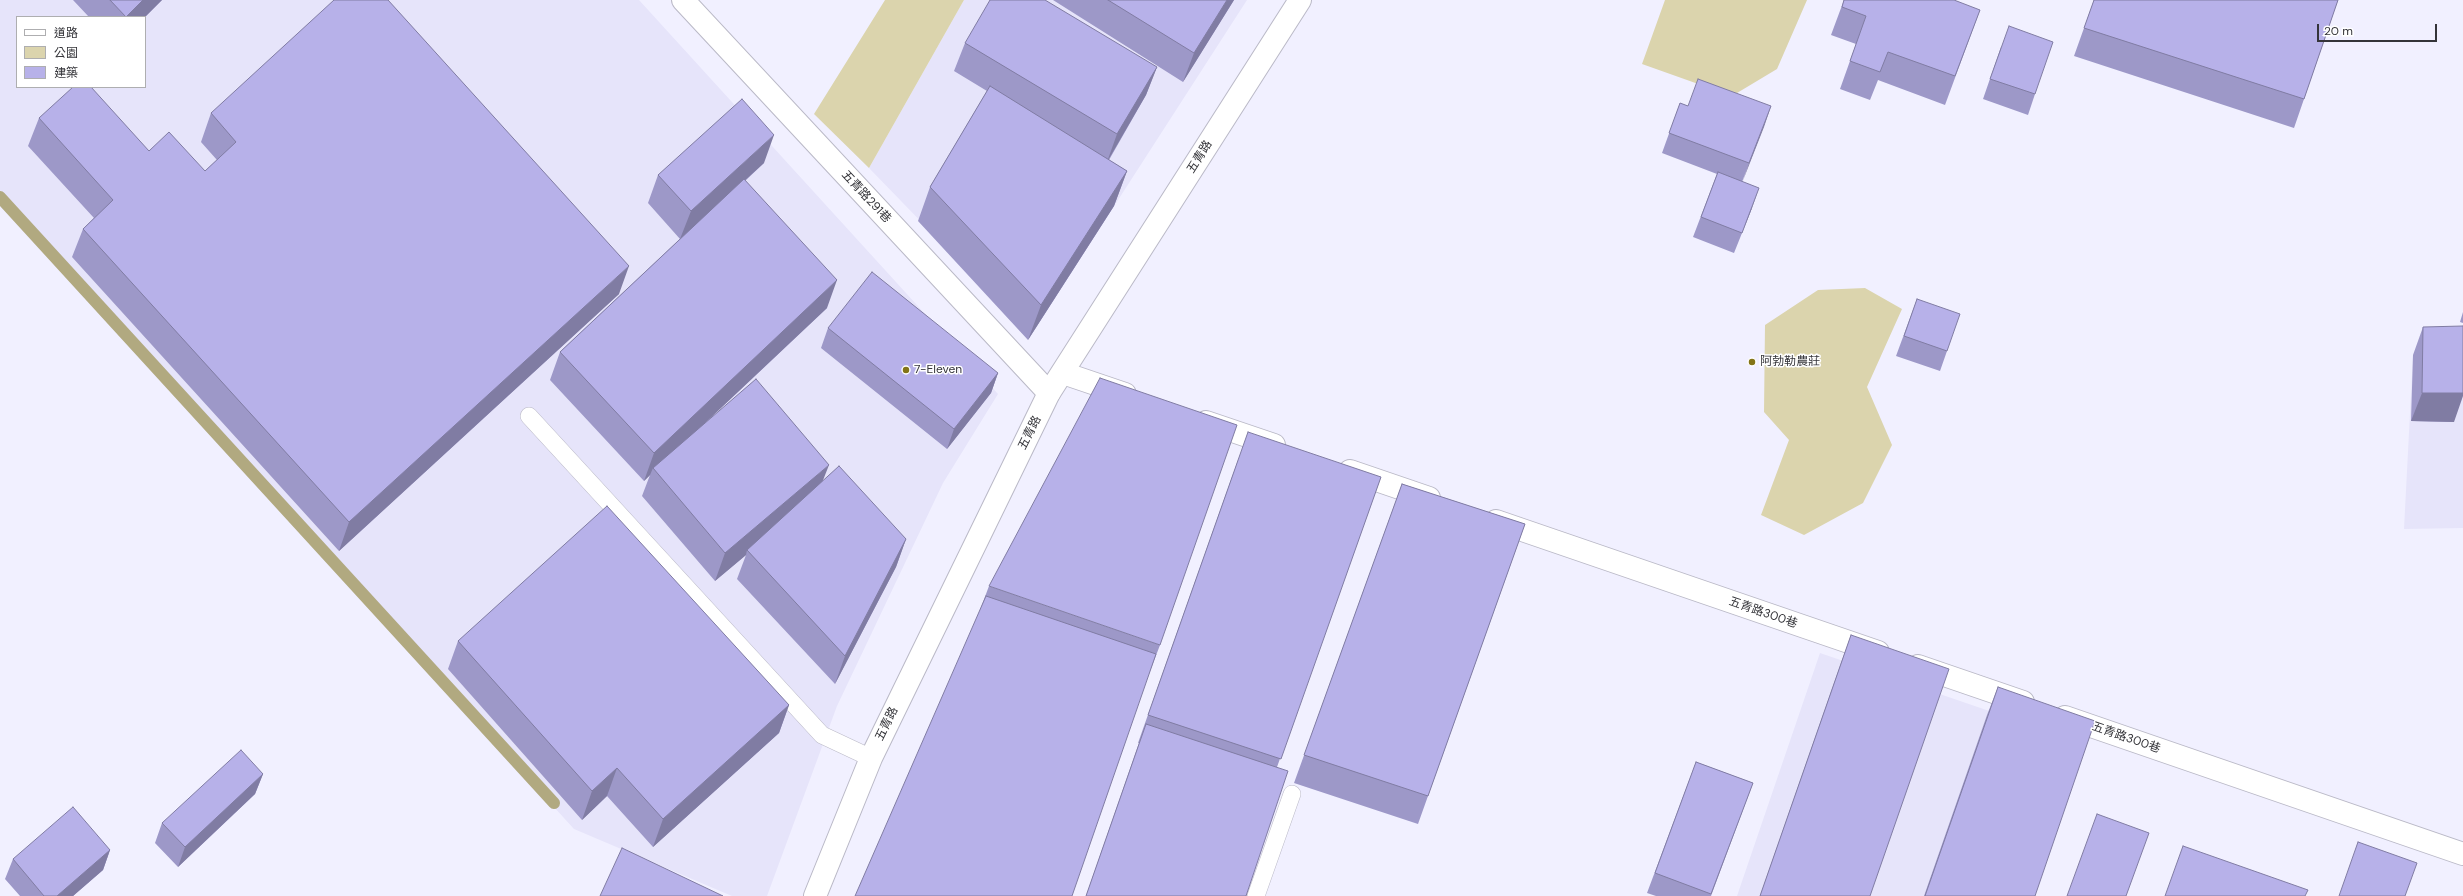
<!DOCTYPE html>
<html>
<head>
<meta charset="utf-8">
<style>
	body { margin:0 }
	#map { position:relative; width:2463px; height:896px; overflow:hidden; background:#f1f0ff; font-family:"DM Sans","Noto Sans TC",sans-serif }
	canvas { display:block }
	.legend { position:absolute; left:16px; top:16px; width:130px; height:72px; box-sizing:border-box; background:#fff; border:1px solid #aeaeb0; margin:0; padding:5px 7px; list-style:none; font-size:12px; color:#343439 }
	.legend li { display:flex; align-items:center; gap:8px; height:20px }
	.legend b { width:20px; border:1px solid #aeaeb0 }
	.scale { position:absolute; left:2317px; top:24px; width:120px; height:18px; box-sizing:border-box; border:2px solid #343439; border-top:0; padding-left:5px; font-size:12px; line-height:14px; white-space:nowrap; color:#343439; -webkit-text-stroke:3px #fff; paint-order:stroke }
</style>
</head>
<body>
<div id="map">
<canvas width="2463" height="896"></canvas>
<ul class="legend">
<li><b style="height:5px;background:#fff"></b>道路</li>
<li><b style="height:11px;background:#dbd4ad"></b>公園</li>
<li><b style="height:11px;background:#b7b1e9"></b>建築</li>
</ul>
<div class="scale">20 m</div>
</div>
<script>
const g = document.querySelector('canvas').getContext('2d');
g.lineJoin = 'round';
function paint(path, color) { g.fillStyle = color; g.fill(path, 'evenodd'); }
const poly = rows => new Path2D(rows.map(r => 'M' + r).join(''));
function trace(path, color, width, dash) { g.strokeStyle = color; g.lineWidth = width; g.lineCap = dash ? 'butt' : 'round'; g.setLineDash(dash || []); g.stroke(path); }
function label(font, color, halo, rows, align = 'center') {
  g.font = font + ' "DM Sans","Noto Sans TC",sans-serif'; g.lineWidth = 3; g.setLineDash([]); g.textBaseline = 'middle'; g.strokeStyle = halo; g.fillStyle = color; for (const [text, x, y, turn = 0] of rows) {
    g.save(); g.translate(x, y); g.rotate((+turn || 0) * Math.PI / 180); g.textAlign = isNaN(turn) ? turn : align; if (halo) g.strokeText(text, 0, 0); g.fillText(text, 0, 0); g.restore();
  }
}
const built = poly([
	[0,0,639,0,998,394,943,483,837,706,767,896,732,896,574,829,0,198],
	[17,17,145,17,145,87,17,87],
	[964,0,1247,0,1031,335,869,168],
	[2463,350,2463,528,2404,529,2413,355],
	[1820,653,2071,739,2018,896,1737,896]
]);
const green = poly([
	[885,0,964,0,869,168,814,114],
	[1665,0,1807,0,1777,69,1732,96,1642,64],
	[1865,288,1902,309,1867,387,1892,445,1863,503,1804,535,1761,515,1789,440,1764,412,1765,325,1818,290]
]);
const stream = poly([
	[0,197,554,803]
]);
const lane = poly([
	[529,416,822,735,871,758],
	[1256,896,1292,794]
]);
const street = poly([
	[683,0,1049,393],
	[1063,373,1125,394],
	[1206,422,1274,445],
	[1350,471,1429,498],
	[1496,521,1878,652],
	[1918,666,2023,702],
	[2065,717,2463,854]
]);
const secondary = poly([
	[815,896,871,758,1049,393,1300,0]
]);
const wall = poly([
	[73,0,162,0,145,17,89,17],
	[1053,0,1234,0,1183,82],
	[1844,0,1980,10,1945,105,1878,80,1870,100,1840,89,1856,44,1831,35],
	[2094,0,2338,0,2304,99,2294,128,2074,56],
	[965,43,1157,67,1146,95,1109,160,1127,171,1114,206,1028,340,918,221,930,187,987,91,954,71],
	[2001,47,2035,94,2028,115,1983,99],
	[1680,103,1688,106,1771,106,1742,182,1752,208,1734,253,1693,237,1717,174,1662,153],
	[211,113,619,294,339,551,72,257,83,229,94,218,28,146,39,118,149,151,205,171,217,160,201,142],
	[764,163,745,181,827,308,703,425,823,481,906,539,896,567,835,684,737,579,746,555,715,581,642,496,650,475,644,481,550,380,560,352,680,239,648,203,658,175],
	[1917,299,1947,351,1940,371,1896,356],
	[2463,312,2463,323,2460,322],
	[2423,327,2454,422,2411,421,2413,355],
	[828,328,998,373,991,393,947,449,821,348],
	[1238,460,1381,477,1277,767,1246,896,1086,896,1139,743,1138,743],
	[1402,484,1525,524,1418,824,1294,783],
	[989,586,1160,645,1149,674,980,610],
	[1851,635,1870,896,1760,896,1841,663],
	[458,641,789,705,779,733,653,847,607,796,582,820,448,669],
	[1998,687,2035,896,1924,896,1987,715],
	[1696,762,1753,783,1711,896,1656,896,1647,893],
	[263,774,255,794,178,867,155,843,162,823],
	[110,850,103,870,73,896,20,896,5,879,13,859]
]);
const shadedWall = poly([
	[143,0,162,0,145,17,126,17],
	[1227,0,1234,0,1183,82,1194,53],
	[1157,67,1146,95,1107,162,1117,134],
	[1771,106,1764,127,1742,183,1749,163],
	[774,135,764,163,680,239,691,211],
	[1127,171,1114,206,1028,340,1041,305],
	[1759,188,1752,208,1734,253,1742,233],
	[629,266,619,294,339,551,349,522],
	[837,280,827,308,655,470,653,468,650,475,644,481,654,453],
	[998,373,991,393,947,449,954,429],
	[2422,393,2463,393,2463,396,2454,422,2411,421],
	[829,465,818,493,747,550,746,555,715,581,725,553],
	[906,539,896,567,835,684,845,656],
	[789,705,779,733,653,847,663,819],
	[617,768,607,796,582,820,592,791],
	[263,774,255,794,178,867,185,847],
	[110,850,103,870,73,896,57,896]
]);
const building = poly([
	[110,0,143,0,126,17,110,0],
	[334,0,388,0,629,266,349,522,83,229,113,200,39,118,73,87,91,87,149,151,169,132,205,171,236,142,211,113,334,0],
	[990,0,1045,0,1157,67,1117,134,965,43,990,0],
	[1108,0,1227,0,1194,53,1108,0],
	[1844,0,1954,0,1980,10,1955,76,1888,52,1880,72,1850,61,1866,16,1842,7,1844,0],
	[2094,0,2338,0,2304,99,2084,28,2094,0],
	[2009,26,2053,42,2035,94,1990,79,2009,26],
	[1698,79,1771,106,1749,163,1669,133,1680,103,1688,106,1698,79],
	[990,86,1127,171,1041,305,930,187,990,86],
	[742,99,774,135,691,211,658,175,742,99],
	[1718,172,1759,188,1742,233,1701,217,1718,172],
	[744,179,837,280,654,453,560,352,744,179],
	[872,272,998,373,954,429,828,328,872,272],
	[1917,299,1960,314,1947,351,1904,336,1917,299],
	[2463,326,2463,393,2422,393,2423,327,2463,326],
	[1100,378,1237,425,1160,645,989,586,1100,378],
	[756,379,829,465,725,553,653,468,756,379],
	[1248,432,1381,477,1281,759,1148,715,1248,432],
	[839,466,906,539,845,656,747,550,839,466],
	[1402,484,1525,524,1428,796,1304,755,1402,484],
	[607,506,789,705,663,819,617,768,592,791,458,641,607,506],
	[986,596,1156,654,1072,896,855,896,986,596],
	[1851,635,1949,669,1870,896,1760,896,1851,635],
	[1998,687,2095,721,2035,896,1925,896,1998,687],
	[1146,724,1288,771,1246,896,1086,896,1146,724],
	[241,750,263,774,185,847,162,823,241,750],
	[1696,762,1753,783,1711,894,1655,873,1696,762],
	[73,807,110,850,57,896,44,896,13,859,73,807],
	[2097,814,2149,833,2126,896,2067,896,2097,814],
	[2358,842,2417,863,2405,896,2339,896,2358,842],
	[2183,846,2308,890,2305,896,2165,896,2183,846],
	[622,848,723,896,600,896,622,848]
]);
const markers = [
	[1752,362,4,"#837416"],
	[906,370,4,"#837416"]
];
const streetNames = [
	["五青路",1200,157,-58],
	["五青路291巷",866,197,47],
	["五青路",1030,433,-63],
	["五青路300巷",1763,613,19],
	["五青路",887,724,-64],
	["五青路300巷",2126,738,19]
];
const poiNames = [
	["阿勃勒農莊",1760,362],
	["7-Eleven",914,370]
];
paint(built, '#e6e4fa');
paint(green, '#dbd4ad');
trace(stream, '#b1a980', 12);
trace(lane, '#bab9c7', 18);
trace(street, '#bab9c7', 24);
trace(secondary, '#bab9c7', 24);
trace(lane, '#fff', 17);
trace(street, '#fff', 22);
trace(secondary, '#fff', 22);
paint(wall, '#9d98c8');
paint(shadedWall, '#807ca3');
paint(building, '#b7b1e9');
trace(building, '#807ca3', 1);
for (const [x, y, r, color] of markers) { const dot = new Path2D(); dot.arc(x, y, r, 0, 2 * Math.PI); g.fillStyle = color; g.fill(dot); trace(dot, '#fff', 1.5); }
label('12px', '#343439', '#fff', streetNames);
label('12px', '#343439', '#fff', poiNames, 'left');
</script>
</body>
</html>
